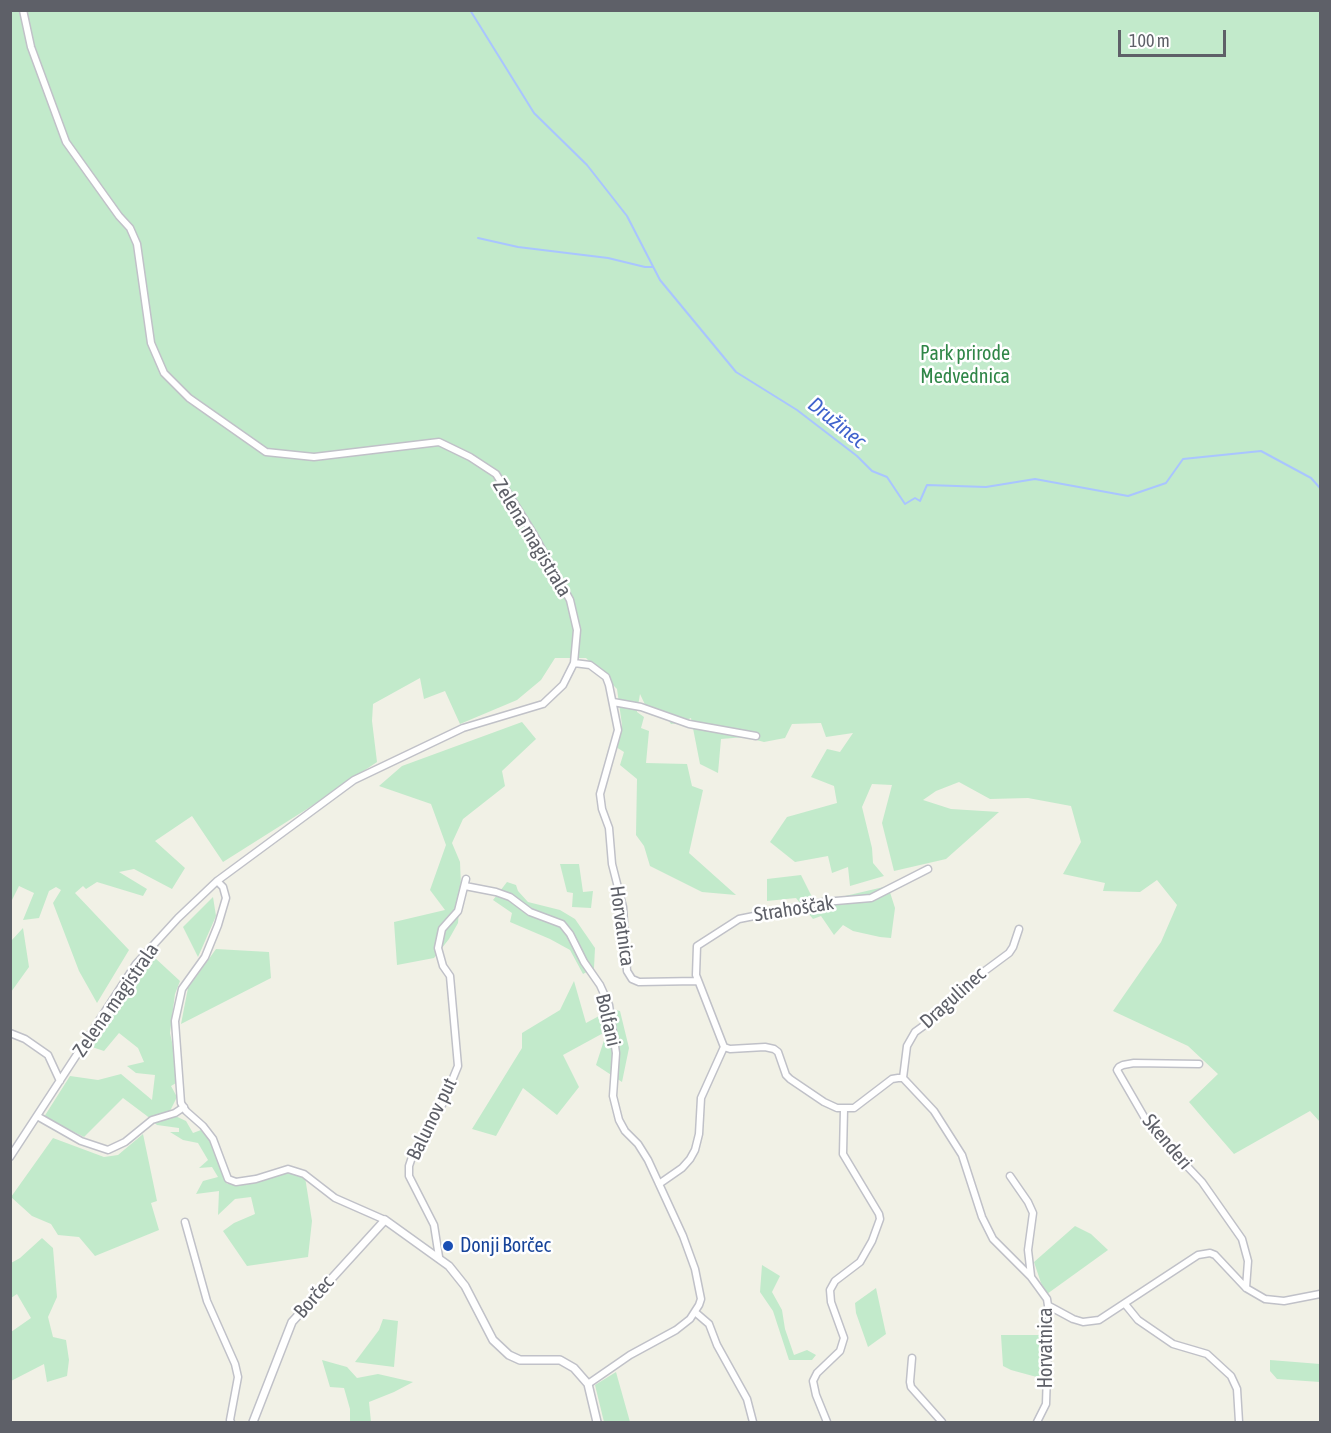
<!DOCTYPE html>
<html>
<head>
<meta charset="utf-8">
<style>
	body { margin:0 }
	#map { position:relative; width:1331px; height:1433px; overflow:hidden; background:#f1f1e6; font-family:"Asap Condensed",sans-serif }
	canvas { display:block }
	.frame { position:absolute; inset:0; border:12px solid #5e6068; pointer-events:none }
	.scale { position:absolute; left:1118px; top:30px; width:108px; height:27px; box-sizing:border-box; border:3px solid #5e6068; border-top:0; padding-left:8px; font-size:18px; line-height:21px; white-space:nowrap; color:#5e6068; -webkit-text-stroke:4px #fff; paint-order:stroke }
</style>
</head>
<body>
<div id="map">
<canvas width="1331" height="1433"></canvas>
<div class="frame"></div>
<div class="scale">100 m</div>
</div>
<script>
const g = document.querySelector('canvas').getContext('2d');
g.lineJoin = 'round';
function paint(path, color) { g.fillStyle = color; g.fill(path, 'evenodd'); }
const poly = rows => new Path2D(rows.map(r => 'M' + r).join(''));
function trace(path, color, width, dash) { g.strokeStyle = color; g.lineWidth = width; g.lineCap = dash ? 'butt' : 'round'; g.setLineDash(dash || []); g.stroke(path); }
function label(font, color, halo, rows, align = 'center') {
  g.font = font + ' "Asap Condensed",sans-serif'; g.lineWidth = 5; g.setLineDash([]); g.textBaseline = 'middle'; g.strokeStyle = halo; g.fillStyle = color; for (const [text, x, y, turn = 0] of rows) {
    g.save(); g.translate(x, y); g.rotate((+turn || 0) * Math.PI / 180); g.textAlign = isNaN(turn) ? turn : align; if (halo) g.strokeText(text, 0, 0); g.fillText(text, 0, 0); g.restore();
  }
}
const green = poly([
	[11,11,1320,11,1320,1122,1310,1111,1234,1154,1189,1102,1218,1074,1188,1046,1113,1011,1161,942,1177,905,1157,880,1140,892,1103,891,1105,883,1063,874,1081,842,1071,806,1028,798,990,799,959,782,936,791,923,800,951,809,999,812,946,859,894,871,882,823,892,785,872,784,862,807,872,848,873,863,884,876,850,886,848,867,832,873,828,856,795,862,770,842,787,817,837,803,834,786,811,777,827,749,840,752,853,733,826,737,821,723,792,724,785,738,764,742,745,737,721,739,718,773,700,764,691,718,680,723,671,724,666,717,650,715,640,694,637,712,644,717,641,728,649,731,646,763,687,764,692,786,703,790,689,853,736,895,702,892,650,866,644,846,636,835,637,779,620,765,624,752,616,747,622,725,617,689,586,658,555,658,541,680,517,700,460,724,445,691,424,699,420,678,373,704,372,721,377,762,307,809,223,862,192,816,155,841,185,868,172,889,134,869,119,872,147,889,143,896,97,882,86,889,83,886,75,893,129,950,97,1003,79,971,53,903,61,890,56,887,49,891,39,918,23,920,34,893,19,886,11,902],
	[522,722,536,739,502,771,505,786,463,819,452,843,460,862,461,886,458,923,449,939,434,958,397,965,394,922,445,910,430,890,446,845,431,804,379,786,402,766],
	[560,864,579,864,583,892,593,891,591,908,572,907,573,893,567,892],
	[801,875,815,903,888,886,895,908,891,938,880,937,853,931,843,925,834,935,821,916,813,919,796,898,767,901,767,879],
	[507,882,516,885,518,891,528,902,560,910,575,919,595,948,594,968,583,974,570,950,550,939,510,922,512,913,493,900],
	[213,897,216,916,198,957,183,927],
	[23,928,29,967,11,992,11,941],
	[216,949,269,952,271,978,181,1024,188,988],
	[154,957,180,981,175,994,170,1033,175,1056,176,1083,171,1086,177,1097,169,1113,186,1121,193,1133,201,1130,211,1142,227,1184,269,1178,288,1173,305,1177,312,1221,308,1257,247,1266,223,1231,234,1223,255,1214,251,1197,235,1199,218,1215,219,1191,196,1194,203,1181,218,1177,212,1167,199,1168,208,1160,198,1143,183,1140,170,1132,179,1132,179,1128,157,1125,147,1116,123,1098,84,1137,44,1117,70,1076,98,1080,121,1074,152,1100,155,1075,136,1073,127,1066,144,1062,138,1048,119,1033,104,1051,89,1046],
	[574,981,586,1023,612,1009,620,1011,629,1048,622,1082,596,1065,607,1031,563,1055,579,1087,557,1115,523,1088,496,1136,472,1129,522,1048,522,1033,560,1010],
	[143,1134,157,1201,151,1203,159,1230,95,1256,79,1237,58,1235,51,1224,32,1216,11,1197,53,1138,104,1157,118,1155],
	[1075,1226,1091,1234,1108,1250,1047,1294,1041,1283,1034,1262],
	[42,1238,53,1248,57,1297,48,1317,53,1337,66,1340,69,1360,67,1376,47,1382,44,1364,11,1381,11,1332,31,1318,17,1294,11,1298,11,1263,20,1258],
	[762,1265,780,1276,772,1292,782,1310,785,1329,794,1355,807,1350,816,1355,812,1360,789,1360,773,1311,760,1292],
	[876,1288,886,1334,868,1347,856,1313,855,1303],
	[383,1319,398,1321,394,1367,355,1362,379,1330],
	[1001,1335,1039,1335,1045,1346,1044,1379,1011,1370,1003,1366],
	[322,1360,347,1367,357,1378,378,1374,413,1382,394,1392,369,1402,371,1422,350,1422,350,1409,344,1388,330,1387],
	[1270,1360,1320,1364,1320,1382,1277,1379,1270,1371],
	[616,1372,630,1422,604,1422,595,1385]
]);
const stream = poly([
	[470,10,534,113,587,165,627,216,660,280,736,372,797,410,857,456,872,471,887,477,905,504,915,498,920,501,927,485,986,487,1035,479,1128,496,1166,483,1183,459,1261,451,1311,478,1320,488],
	[478,238,518,247,608,258,645,267,652,267]
]);
const minor = poly([
	[574,663,590,665,606,677,609,685,618,730,600,794,602,809,609,828,612,864,623,907,627,971,632,979,639,982,697,981],
	[613,702,641,707,689,724,756,736],
	[928,869,871,898,824,902,739,919,697,946,696,975,724,1047,730,1049,765,1047,774,1049,778,1052,786,1075,790,1079,824,1102,837,1108,854,1108,892,1079,898,1078,903,1078,934,1111,962,1155,982,1217,993,1239,1031,1277,1047,1299,1049,1312,1046,1404,1037,1422],
	[217,881,223,887,226,898,218,925,205,957,182,989,175,1021,181,1103,186,1111,203,1126,213,1139,228,1179,236,1182,256,1179,288,1169,304,1174,335,1198,385,1220],
	[465,886,496,892,510,897,530,912,562,924,570,934,584,962,600,985,609,1005,616,1053,613,1096,619,1120,625,1131,638,1144,648,1160,683,1236,695,1269,701,1299,699,1305,690,1319,676,1330,630,1355,588,1384],
	[10,1033,25,1039,48,1055,60,1081],
	[1199,1064,1134,1063,1123,1065,1119,1067,1117,1070,1150,1127,1202,1182,1242,1239,1248,1261,1246,1288],
	[903,1078,907,1046,915,1032,940,1014,959,990,1009,953,1013,947,1019,929],
	[37,1116,81,1141,108,1150,125,1142,152,1120,175,1113,184,1107],
	[10,1157,136,964,178,918,217,881,354,780,463,728,543,704,563,685,574,663,577,630,570,600,534,535,496,474,470,457,439,442,314,457,266,452,189,398,164,373,151,343,137,244,130,228,119,216,66,142,31,47,23,10],
	[1010,1176,1028,1202,1033,1213,1028,1250,1031,1276],
	[659,1184,682,1168,690,1159,695,1150,699,1134,701,1098,724,1047],
	[185,1222,207,1301,235,1364,238,1377,230,1420,231,1422],
	[439,1257,434,1225,409,1176,409,1166,414,1151,442,1105,458,1066,450,976,443,966,438,948,442,929,458,911,466,879],
	[1125,1304,1138,1320,1173,1344,1207,1354,1231,1376,1237,1389,1239,1422],
	[1049,1306,1073,1319,1083,1322,1099,1320,1198,1255,1210,1253,1215,1255,1246,1288,1265,1299,1284,1301,1320,1294],
	[695,1312,709,1324,717,1345,747,1399,753,1422],
	[912,1358,910,1382,911,1387,942,1422],
	[827,1422,816,1395,813,1381,817,1373,840,1351,844,1338,831,1302,830,1290,835,1281,860,1262,872,1241,880,1219,879,1214,843,1154,844,1109]
]);
const tertiary = poly([
	[253,1422,292,1322,385,1220,449,1266,465,1286,493,1340,509,1355,520,1360,560,1360,574,1368,588,1384,597,1422]
]);
const markers = [
	[448,1246,6,"#1a4fb4"]
];
const parkNames = [
	["Park prirode",965,354],
	["Medvednica",965,377]
];
const streetNames = [
	["Zelena magistrala",532,538,59],
	["Strahoščak",794,909,-9],
	["Horvatnica",622,926,82],
	["Dragulinec",953,998,-42],
	["Zelena magistrala",116,1000,-55],
	["Bolfani",608,1020,77],
	["Balunov put",432,1119,-64],
	["Skenderi",1167,1142,50],
	["Borčec",314,1297,-49],
	["Horvatnica",1046,1348,-90]
];
const transitNames = [
	["Donji Borčec",460,1246]
];
const waterNames = [
	["Družinec",837,423,39]
];
paint(green, '#c2eacb');
trace(stream, '#a9c5ff', 2);
trace(minor, '#c0c1c8', 9);
trace(tertiary, '#c0c1c8', 10);
trace(minor, '#fff', 6);
trace(tertiary, '#fff', 7);
for (const [x, y, r, color] of markers) { const dot = new Path2D(); dot.arc(x, y, r, 0, 2 * Math.PI); g.fillStyle = color; g.fill(dot); trace(dot, '#fff', 2); }
label('20px', '#2f8647', '#fff', parkNames);
label('20px', '#5e6068', '#fff', streetNames);
label('20px', '#164399', '#fff', transitNames, 'left');
label('italic 21px', '#4063cd', '#fff', waterNames);
</script>
</body>
</html>
